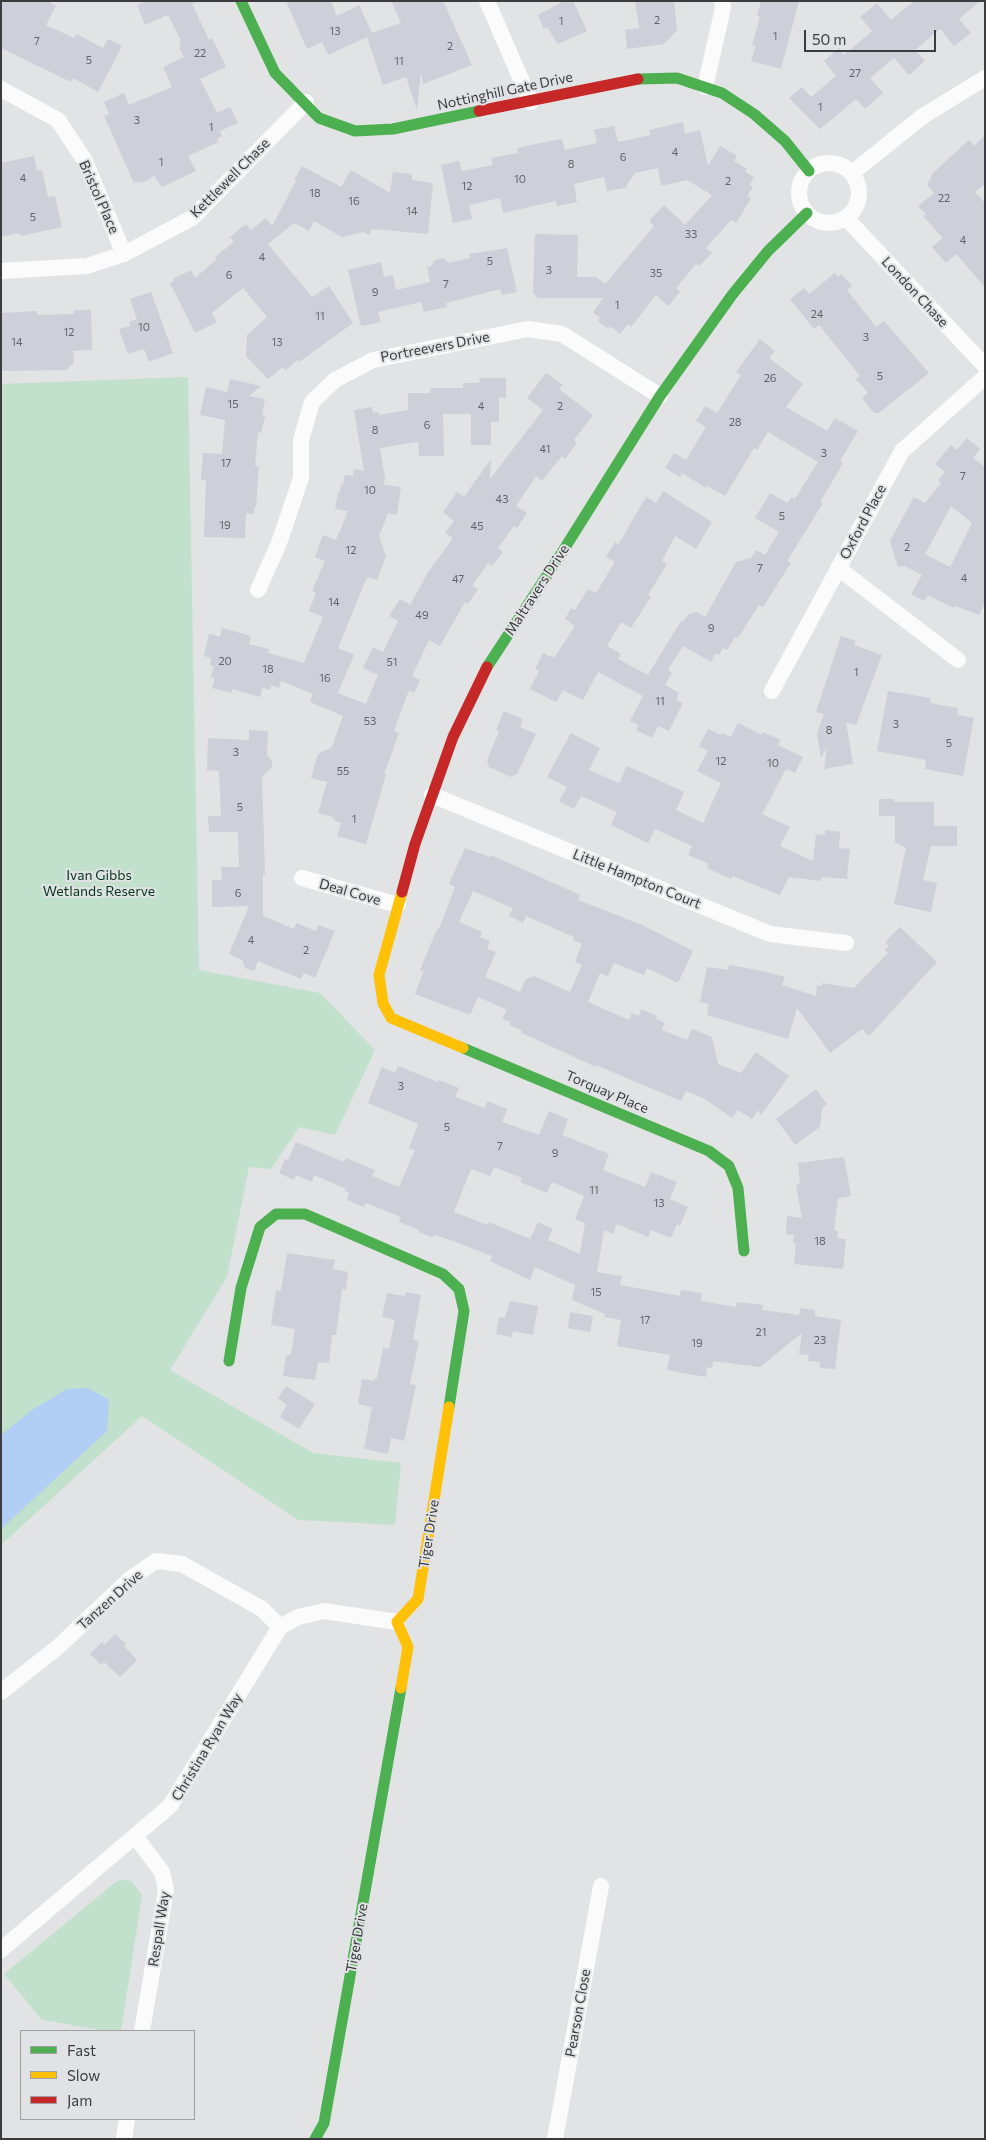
<!DOCTYPE html>
<html>
<head>
<meta charset="utf-8">
<style>
	body { margin:0 }
	#map { position:relative; width:986px; height:2140px; overflow:hidden; background:#e2e3e4; font-family:Commissioner,sans-serif }
	canvas { display:block }
	.frame { position:absolute; inset:0; border:2px solid #3c3c3e; pointer-events:none }
	.legend { position:absolute; left:20px; top:2030px; width:175px; height:90px; box-sizing:border-box; background:#e1e2e5; border:1px solid #9fa0a2; margin:0; padding:6px 9px; list-style:none; font-size:15px; color:#3c3c3e }
	.legend li { display:flex; align-items:center; gap:10px; height:25px }
	.legend b { width:25px; border:1px solid #9fa0a2 }
	.scale { position:absolute; left:804px; top:30px; width:132px; height:22px; box-sizing:border-box; border:2px solid #3c3c3e; border-top:0; padding-left:6px; font-size:15px; line-height:18px; white-space:nowrap; color:#3c3c3e; -webkit-text-stroke:4px #e1e2e5; paint-order:stroke }
</style>
</head>
<body>
<div id="map">
<canvas width="986" height="2140"></canvas>
<div class="frame"></div>
<ul class="legend">
<li><b style="height:6px;background:#4caf50"></b>Fast</li>
<li><b style="height:6px;background:#ffc107"></b>Slow</li>
<li><b style="height:6px;background:#c62828"></b>Jam</li>
</ul>
<div class="scale">50 m</div>
</div>
<script>
const g = document.querySelector('canvas').getContext('2d');
g.lineJoin = 'round';
function paint(path, color) { g.fillStyle = color; g.fill(path, 'evenodd'); }
const poly = rows => new Path2D(rows.map(r => 'M' + r).join(''));
function trace(path, color, width, dash) { g.strokeStyle = color; g.lineWidth = width; g.lineCap = dash ? 'butt' : 'round'; g.setLineDash(dash || []); g.stroke(path); }
function label(font, color, halo, rows, align = 'center') {
  g.font = font + ' Commissioner,sans-serif'; g.lineWidth = 4; g.setLineDash([]); g.textBaseline = 'middle'; g.strokeStyle = halo; g.fillStyle = color; for (const [text, x, y, turn = 0] of rows) {
    g.save(); g.translate(x, y); g.rotate((+turn || 0) * Math.PI / 180); g.textAlign = isNaN(turn) ? turn : align; if (halo) g.strokeText(text, 0, 0); g.fillText(text, 0, 0); g.restore();
  }
}
const green = poly([
	[188,377,199,970,320,993,375,1050,335,1135,299,1127,271,1169,249,1167,227,1277,170,1370,313,1453,401,1463,395,1525,298,1520,142,1416,1,1545,1,384],
	[122,1880,131,1881,142,1895,121,2031,106,2031,42,2020,4,1974,117,1881]
]);
const water = poly([
	[88,1388,109,1400,107,1431,1,1529,1,1435,32,1410,67,1389]
]);
const building = poly([
	[1,1,48,1,56,6,46,25,74,38,76,34,103,48,108,39,122,46,98,92,73,78,71,82,1,48],
	[146,1,199,1,192,4,209,40,212,38,226,67,200,79,217,113,230,107,238,123,220,131,222,136,217,139,218,142,188,156,196,171,162,187,154,176,142,183,140,181,134,183,104,116,109,114,104,102,124,93,129,105,172,87,163,67,165,69,164,67,184,57,179,48,181,47,179,42,181,41,168,15,145,25,137,5],
	[286,1,331,1,337,16,359,5,372,33,401,23,391,1,443,1,472,65,423,84,421,72,417,110,406,77,383,85,367,37,328,55,322,42,307,49],
	[564,1,573,1,587,31,558,44,547,27,544,29,538,15],
	[635,1,674,1,677,30,664,44,627,49,625,30,639,28],
	[761,1,799,1,781,69,751,61,756,46,752,45,760,17,757,16],
	[914,1,980,1,959,19,971,33,954,46,940,29,915,50,925,61,909,75,894,58,870,78,883,93,865,109,856,99,820,129,789,98,802,87,811,97,836,76,824,61,839,48,844,55,872,31,860,17,877,3,891,20],
	[683,122,685,134,700,130,708,166,720,146,737,156,734,161,747,169,745,172,754,177,749,185,753,187,747,196,751,198,736,223,731,220,706,248,712,253,699,266,696,264,676,288,680,292,668,306,656,295,631,327,628,324,620,334,610,326,608,329,598,321,600,318,593,312,603,298,538,298,533,293,535,234,578,235,577,277,596,277,605,284,654,226,649,221,664,205,685,225,712,195,687,180,661,186,658,168,635,173,625,188,607,191,604,177,574,184,577,202,557,206,556,201,503,213,500,198,469,205,472,219,453,223,441,165,459,161,462,171,493,165,491,158,518,153,517,148,540,143,562,139,565,150,597,143,594,130,614,126,618,142,651,135,649,130],
	[985,135,985,184,975,192,985,203,985,287,956,254,946,263,932,247,943,238,923,216,926,214,918,206,934,193,927,185,933,173,969,140,974,146],
	[34,156,37,171,42,170,48,197,55,196,62,227,21,236,18,233,1,237,1,163],
	[302,166,341,187,351,170,390,193,393,172,412,174,412,180,433,183,428,234,372,229,369,235,363,232,342,237,314,221,309,231,294,223,268,244,312,297,329,286,353,323,299,362,297,360,286,370,283,367,268,379,246,356,247,335,267,317,243,288,212,313,217,322,195,333,170,283,174,281,173,279,191,270,195,278,217,259,215,257,234,242,230,237,246,224,251,230,266,218,272,226,296,181,294,180],
	[507,248,517,292,502,295,500,289,446,303,447,307,424,312,421,302,378,312,381,322,361,326,348,270,381,262,384,277,393,275,396,290,430,282,427,267,431,266,435,260,444,258,449,263,470,258,469,254],
	[835,273,838,277,841,274,852,286,847,290,876,327,884,321,929,373,879,413,874,413,862,398,868,393,856,379,860,376,819,325,814,329,790,299,804,288,809,294],
	[151,292,173,353,149,362,144,349,128,354,119,329,130,326,129,322,137,319,130,299],
	[74,310,91,310,92,350,73,351,74,363,66,370,1,371,1,313,37,311,37,315,74,314],
	[760,339,775,351,769,358,803,384,786,407,827,431,835,418,858,431,840,461,843,463,820,502,823,503,787,561,791,563,763,607,759,605,738,638,735,637,727,650,723,648,719,655,716,653,711,662,683,646,668,670,672,673,665,685,679,693,676,700,683,703,669,731,658,726,652,738,636,730,639,725,630,721,643,696,598,672,583,700,563,690,556,702,530,689,539,671,535,669,543,653,554,658,575,626,565,619,571,608,575,610,588,589,596,593,615,562,606,557,615,542,618,545,646,497,656,503,663,491,712,522,696,549,675,536,662,561,667,564,648,595,651,597,631,628,621,622,607,646,621,654,618,659,648,675,681,621,683,621,689,614,697,612,705,617,736,562,751,558,756,550,765,555,779,532,755,518,770,493,787,503,792,497,795,499,818,462,768,432,757,450,754,448,725,496,707,486,706,488,682,473,680,477,665,468,674,453,686,460,706,427,696,421,705,406,717,413,741,375,736,372],
	[546,373,563,385,559,389,593,415,574,440,577,443,565,459,562,456,542,481,536,476,516,506,527,513,517,528,514,526,498,548,503,552,492,566,488,563,472,586,478,589,468,604,465,602,440,646,429,640,412,676,420,680,414,693,409,690,394,731,399,733,384,774,386,774,366,844,337,836,341,823,335,821,333,817,318,813,327,782,311,778,318,754,332,747,343,716,310,702,313,694,281,681,279,688,271,685,270,690,262,688,260,697,232,689,232,693,212,688,215,678,211,677,214,666,210,665,211,658,204,656,209,634,220,637,222,628,251,636,249,644,269,649,268,653,304,663,323,617,309,611,316,593,312,591,325,561,315,557,323,535,336,540,348,511,335,509,338,492,340,493,341,484,343,485,345,475,353,476,354,469,364,471,354,410,372,407,373,413,379,412,379,415,408,410,408,393,430,393,430,388,463,388,463,383,479,383,480,378,506,378,506,398,499,397,499,422,491,422,491,445,471,445,471,414,443,414,444,456,419,456,418,442,380,448,385,478,384,485,401,487,397,515,388,513,379,536,386,556,377,580,367,577,338,648,354,655,338,693,366,704,378,675,363,668,373,647,383,652,398,621,389,616,400,599,410,605,429,571,453,538,445,533,454,521,443,512,457,492,464,497,491,459,490,479,543,410,527,398],
	[230,379,261,386,249,396,265,399,262,415,265,416,261,433,258,432,255,466,259,466,256,507,254,507,254,514,246,513,245,538,204,537,206,480,201,480,203,453,222,454,225,420,200,415,206,387,227,392],
	[967,438,980,449,973,458,985,467,985,603,979,615,956,606,954,608,928,595,924,601,911,594,922,575,905,566,898,567,890,541,914,497,925,503,941,483,938,480,945,472,935,464,951,445,957,450],
	[951,506,972,523,950,567,925,554],
	[841,636,856,641,854,645,882,655,856,725,846,722,853,764,824,769,827,747,821,758,817,734,824,714,816,712],
	[888,691,931,698,930,703,958,708,957,715,974,718,963,776,925,769,926,760,877,751],
	[504,711,523,719,520,727,536,734,517,774,511,777,489,767,487,760,499,732,496,730],
	[738,723,762,735,763,732,781,740,778,745,803,757,795,773,786,769,762,814,790,827,780,846,813,861,816,834,825,835,825,830,840,832,839,848,850,849,847,876,845,876,849,877,848,879,821,877,821,881,789,877,780,895,732,876,731,879,707,868,709,864,688,855,692,846,655,829,648,843,611,825,617,812,581,796,574,809,559,801,567,787,547,777,571,733,600,748,589,770,619,783,627,766,652,777,684,792,676,810,703,823,721,783,697,771,708,751,699,746,708,729,721,735,722,733,731,737],
	[249,730,268,731,267,755,272,761,272,767,262,777,265,874,263,874,263,916,294,929,296,923,316,931,318,925,335,931,315,978,304,973,301,979,258,961,254,971,245,968,242,960,229,954,249,906,212,907,212,880,222,880,221,867,239,867,238,832,209,832,208,816,221,816,219,771,207,770,208,738,249,740],
	[879,799,894,799,894,802,934,802,934,826,957,826,957,846,931,846,923,880,937,883,931,912,894,904,906,848,895,842,895,816,879,816],
	[465,848,490,857,490,855,509,863,580,895,578,900,642,925,693,951,678,983,647,968,644,975,614,963,608,976,600,973,588,1002,629,1020,632,1013,639,1016,641,1009,657,1016,656,1019,665,1023,662,1030,687,1040,692,1029,712,1037,718,1064,741,1073,756,1052,789,1076,761,1115,758,1110,752,1119,738,1110,732,1118,705,1099,686,1091,681,1101,596,1065,596,1067,522,1033,522,1031,509,1025,511,1022,502,1019,507,1010,478,997,470,1015,415,994,424,971,420,970,437,929,439,929,455,887,449,884],
	[473,891,513,908,509,916,523,923,526,916,574,937,573,940,582,944,575,962,582,965,570,992,534,976,526,979,520,992,485,977,496,952,487,949,490,941,480,937,482,932,459,922],
	[900,927,937,962,869,1036,862,1029,830,1053,797,1008,788,1039,707,1015,709,1004,700,1002,707,967,728,970,729,965,762,971,785,977,782,985,816,996,817,985,822,986,822,983,854,988,888,953,885,950,889,946,885,942],
	[398,1066,438,1082,439,1080,459,1088,455,1097,485,1108,487,1101,507,1109,502,1122,539,1135,549,1111,568,1119,562,1135,609,1154,603,1170,645,1187,651,1172,677,1182,670,1199,688,1207,680,1226,677,1224,671,1238,651,1230,648,1237,617,1224,613,1234,604,1230,597,1272,622,1276,620,1285,680,1296,681,1290,702,1293,701,1301,736,1307,737,1302,763,1305,762,1310,799,1315,800,1308,815,1310,815,1316,841,1320,835,1369,820,1368,820,1362,808,1361,809,1355,799,1354,802,1333,760,1367,713,1361,712,1368,707,1367,706,1377,667,1370,670,1355,617,1346,621,1320,604,1317,605,1314,572,1300,575,1285,535,1267,530,1280,490,1261,492,1256,456,1242,435,1235,432,1237,418,1232,419,1230,399,1222,401,1217,366,1203,364,1207,347,1200,349,1193,345,1191,346,1189,314,1175,312,1182,296,1175,294,1180,279,1173,285,1159,288,1160,296,1142,344,1162,346,1158,375,1170,372,1176,399,1187,415,1150,409,1148,418,1124,368,1103,382,1067,395,1073],
	[494,1167,522,1178,520,1182,547,1193,552,1182,584,1196,575,1219,585,1223,580,1254,548,1240,553,1229,538,1222,530,1239,489,1222,487,1225,454,1212,471,1169,490,1176],
	[816,1089,827,1104,822,1108,820,1127,795,1145,776,1119],
	[844,1157,851,1196,838,1198,834,1230,838,1231,837,1238,846,1239,843,1269,794,1264,796,1243,793,1243,794,1235,786,1234,787,1216,802,1218,796,1185,800,1184,798,1163],
	[287,1253,335,1260,333,1269,348,1272,346,1290,342,1289,336,1335,332,1335,329,1363,318,1362,315,1380,283,1376,286,1355,291,1355,295,1329,271,1325,276,1290,281,1291],
	[406,1292,421,1295,413,1340,419,1341,410,1384,416,1385,404,1441,391,1438,388,1454,364,1449,372,1407,358,1404,362,1379,374,1381,375,1378,377,1378,383,1348,389,1349,395,1320,382,1317,387,1293,405,1296],
	[510,1301,538,1306,533,1335,513,1331,512,1337,496,1334,499,1317,505,1318],
	[570,1312,593,1316,590,1332,568,1328],
	[286,1386,315,1404,299,1429,280,1417,287,1405,278,1398],
	[115,1634,126,1644,124,1646,137,1660,120,1677,104,1662,101,1665,90,1654,102,1642,104,1645]
]);
const street = poly([
	[487,1,531,102],
	[705,87,723,8,722,1],
	[1,89,58,120,85,161,124,254],
	'799 193a30 30 0 1 1 60 0a30 30 0 1 1-60 0Z',
	[852,173,923,116,985,78],
	[846,218,985,366],
	[1,271,87,266,124,254,192,218,306,102],
	[838,568,958,660],
	[258,590,279,543,301,478,301,440,312,402,335,380,373,360,528,329,562,334,660,396],
	[772,691,902,451,985,377],
	[432,795,770,934,846,943],
	[302,878,398,905],
	[1,1692,58,1647,131,1578,156,1561,182,1564,262,1609,280,1627],
	[135,1836,162,1872,166,1890,142,2031],
	[1,1950,170,1806,280,1627,298,1617,324,1611,397,1622],
	[124,2139,127,2119],
	[555,2139,601,1886]
]);
const fast = poly([
	[241,1,275,73,319,118,355,131,393,129,479,111],
	[638,79,677,78,722,93,754,114,785,141,809,171],
	[487,667,561,554,660,396,732,295,768,251,807,213],
	[463,1048,709,1151,729,1166,738,1188,744,1251],
	[229,1361,241,1288,260,1227,276,1214,305,1214,443,1274,459,1289,464,1311,449,1407],
	[315,2139,324,2123,401,1688]
]);
const slow = poly([
	[402,892,379,975,383,1003,391,1018,463,1048],
	[401,1688,408,1647,397,1622,418,1599,449,1407]
]);
const jam = poly([
	[479,111,638,79],
	[402,892,415,844,453,737,487,667]
]);
const numberNames = [
	["2",657,20],
	["1",561,21],
	["13",335,31],
	["1",775,36],
	["7",37,41],
	["2",450,46],
	["22",200,53],
	["5",89,60],
	["11",399,61],
	["27",855,73],
	["1",820,107],
	["3",137,120],
	["1",211,127],
	["4",675,152],
	["6",623,157],
	["1",161,162],
	["8",571,164],
	["4",23,178],
	["10",520,179],
	["2",728,181],
	["12",467,186],
	["18",315,193],
	["22",944,198],
	["16",354,201],
	["14",412,211],
	["5",33,217],
	["33",691,234],
	["4",963,240],
	["4",262,257],
	["5",490,261],
	["3",549,270],
	["35",656,273],
	["6",229,275],
	["7",446,284],
	["9",375,292],
	["1",617,305],
	["24",817,314],
	["11",320,316],
	["10",144,327],
	["12",69,332],
	["3",866,337],
	["14",17,342],
	["13",277,342],
	["5",880,376],
	["26",770,378],
	["15",233,404],
	["4",481,406],
	["2",560,406],
	["28",735,422],
	["6",427,425],
	["8",375,430],
	["41",545,449],
	["3",824,453],
	["17",226,463],
	["7",963,476],
	["10",370,490],
	["43",502,499],
	["5",782,516],
	["19",225,525],
	["45",477,526],
	["2",907,547],
	["12",351,550],
	["7",760,568],
	["4",964,578],
	["47",458,579],
	["14",334,602],
	["49",422,615],
	["9",711,628],
	["20",225,661],
	["51",392,662],
	["18",268,669],
	["1",856,672],
	["16",325,678],
	["11",660,701],
	["53",370,721],
	["3",896,724],
	["8",829,730],
	["5",949,743],
	["3",236,752],
	["12",721,761],
	["10",773,763],
	["55",343,771],
	["5",240,807],
	["1",354,819],
	["6",238,893],
	["4",251,940],
	["2",306,950],
	["3",401,1086],
	["5",447,1127],
	["7",500,1146],
	["9",555,1153],
	["11",594,1190],
	["13",659,1203],
	["18",820,1241],
	["15",596,1292],
	["17",645,1320],
	["21",761,1332],
	["23",820,1340],
	["19",697,1343]
];
const streetNames = [
	["Nottinghill Gate Drive",505,91,-12],
	["Kettlewell Chase",230,178,-45],
	["Bristol Place",99,197,66],
	["London Chase",915,292,47],
	["Portreevers Drive",435,347,-11],
	["Oxford Place",863,522,-62],
	["Maltravers Drive",537,590,-57],
	["Little Hampton Court",637,879,22],
	["Deal Cove",350,892,16],
	["Torquay Place",607,1092,23],
	["Tiger Drive",429,1534,-81],
	["Tanzen Drive",110,1600,-42],
	["Christina Ryan Way",207,1747,-59],
	["Respall Way",159,1929,-81],
	["Tiger Drive",357,1938,-80],
	["Pearson Close",578,2013,-80]
];
const parkNames = [
	["Ivan Gibbs",99,875],
	["Wetlands Reserve",99,891]
];
paint(green, '#c2e1cc');
paint(water, '#b1cef4');
paint(building, '#cdcfd9');
trace(street, '#fbfbfb', 16);
trace(fast, '#4caf50', 11);
trace(slow, '#ffc107', 11);
trace(jam, '#c62828', 11);
label('11px', '#646468', null, numberNames);
label('14px', '#3c3c3e', '#e1e2e5', streetNames);
label('14px', '#06381d', '#e1e2e5', parkNames);
</script>
</body>
</html>
